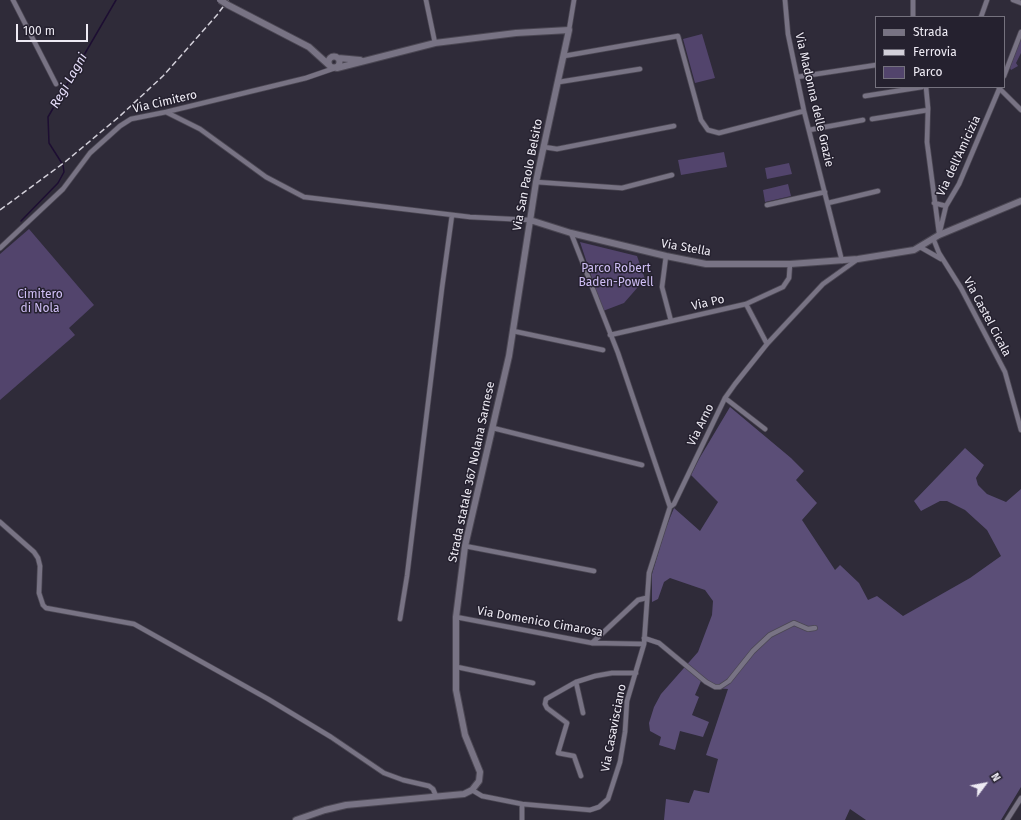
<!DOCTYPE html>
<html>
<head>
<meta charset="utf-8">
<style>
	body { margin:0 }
	#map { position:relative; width:1021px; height:820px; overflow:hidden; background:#2f2b39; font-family:"Fira Sans",sans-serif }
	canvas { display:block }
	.legend { position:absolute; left:875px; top:16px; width:130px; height:72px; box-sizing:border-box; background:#25212f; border:1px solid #75727e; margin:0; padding:5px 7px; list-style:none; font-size:12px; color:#eeebf4 }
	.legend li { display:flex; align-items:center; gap:8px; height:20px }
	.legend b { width:20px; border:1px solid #75727e }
	.north { position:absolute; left:965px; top:764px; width:40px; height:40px; -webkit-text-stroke:3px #25212f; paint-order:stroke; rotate:58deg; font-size:11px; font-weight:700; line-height:16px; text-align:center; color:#eeebf4 }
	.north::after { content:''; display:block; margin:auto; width:14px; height:18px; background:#eeebf4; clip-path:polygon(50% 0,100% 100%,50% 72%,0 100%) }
	.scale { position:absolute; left:16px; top:24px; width:72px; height:18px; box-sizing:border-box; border:2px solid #eeebf4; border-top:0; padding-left:5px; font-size:12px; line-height:14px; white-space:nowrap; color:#eeebf4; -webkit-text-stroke:3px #25212f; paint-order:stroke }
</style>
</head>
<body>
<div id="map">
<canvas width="1021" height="820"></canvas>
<ul class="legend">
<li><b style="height:5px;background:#787384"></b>Strada</li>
<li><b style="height:5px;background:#d3d0da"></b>Ferrovia</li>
<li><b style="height:11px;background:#52446c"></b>Parco</li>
</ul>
<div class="north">N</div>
<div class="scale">100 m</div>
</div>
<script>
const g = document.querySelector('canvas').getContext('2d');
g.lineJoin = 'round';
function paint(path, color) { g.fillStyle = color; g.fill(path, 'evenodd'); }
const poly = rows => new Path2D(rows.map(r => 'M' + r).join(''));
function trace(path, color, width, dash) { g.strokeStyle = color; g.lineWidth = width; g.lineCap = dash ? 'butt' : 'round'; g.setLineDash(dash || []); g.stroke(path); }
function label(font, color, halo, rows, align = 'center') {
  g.font = font + ' "Fira Sans",sans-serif'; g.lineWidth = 3; g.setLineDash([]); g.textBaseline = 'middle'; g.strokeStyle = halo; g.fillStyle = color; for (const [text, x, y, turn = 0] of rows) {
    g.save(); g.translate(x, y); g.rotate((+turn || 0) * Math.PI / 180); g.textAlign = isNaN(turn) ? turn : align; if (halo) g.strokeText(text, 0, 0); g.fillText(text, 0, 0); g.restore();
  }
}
const green = poly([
	[702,34,715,78,695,83,683,39],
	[1021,38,1021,53,1016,63,1018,66,1011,70,1010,68],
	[724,152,727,167,681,175,678,160],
	[789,163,792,174,767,179,765,168],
	[788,184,791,196,765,202,763,190],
	[29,229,94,305,69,328,75,335,0,400,0,254],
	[580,242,637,256,645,279,624,303,603,311]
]);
const forest = poly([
	[730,407,791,458,804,471,796,480,817,503,802,520,835,570,840,565,859,583,868,600,877,596,903,616,970,578,1001,556,987,530,965,510,947,501,940,501,921,511,914,501,965,448,984,465,976,478,978,485,987,494,1006,502,1021,489,1021,787,1001,820,866,820,850,809,845,820,664,820,666,799,689,803,694,790,709,793,718,759,706,755,728,689,713,688,701,681,695,695,699,697,692,715,709,722,703,737,680,731,675,750,659,745,661,737,650,731,649,723,654,707,661,694,698,652,712,615,713,601,705,590,670,578,664,582,658,599,652,602,652,574,665,530,674,508,700,531,718,502,691,475,699,459]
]);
const stream = poly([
	[21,221,58,183,64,172,63,165,49,143,48,117,116,0]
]);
const street = poly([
	[13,0,56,84],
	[426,0,435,43],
	[785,0,788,34,804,111,842,261],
	[913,0,913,17],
	[1013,0,1021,3],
	[981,17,987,0],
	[569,30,574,0],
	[564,56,678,36,701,120,708,130,719,133,804,111],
	[1004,76,1021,32],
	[797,77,876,65],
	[559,82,640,69],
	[926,87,928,108,927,142,939,233],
	[999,88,1021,110],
	[865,96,922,87],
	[166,112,200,129,266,177,304,197,470,217,530,220],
	[872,119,928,110],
	[809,130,863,120],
	[544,147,557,149,674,126],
	[536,182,622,188,672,175],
	[828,203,878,191],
	[934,203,946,206],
	[767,205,825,192],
	[571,233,618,353,670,507],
	[939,235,946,206,959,184,1000,87],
	[933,238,939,253,961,288,1005,372,1021,430],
	[920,247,941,259],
	[0,248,63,189,90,153,120,126,131,119,166,112,306,78,335,68],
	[666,256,662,287,671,321],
	[746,304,767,344],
	[513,331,603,350],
	[610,335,746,304,783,287,789,278,790,264],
	[725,398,765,429],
	[493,428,642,465],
	[0,522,34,552,38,558,40,566,39,593,43,605,46,608,134,624,268,699,331,737,384,773,403,780,429,786,433,789,436,796],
	[465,546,594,571],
	[456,617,592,643,644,644],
	[400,619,407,576,442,288,452,215],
	[644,638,659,643,706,682,715,687,720,687,729,681,753,651,770,635,794,623,808,629,815,628],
	[592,643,638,600,646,598],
	[457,667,533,683],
	[576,682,583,713],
	[581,776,574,756,558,753,567,723,547,708,545,704,546,699,576,682,595,676,612,673,636,673],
	[472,790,482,796,522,804,522,820],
	[522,804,590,810,599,807,608,799,620,762,625,732,627,701,644,644,649,573,670,507,674,504,725,398,735,384,767,344,823,284,858,259],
	[1007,820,1021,798]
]);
const secondary = poly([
	[228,5,309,47,330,66],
	'328.5 62a5.5 5.5 0 1 1 11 0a5.5 5.5 0 1 1-11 0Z',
	[338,58,360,60],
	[530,220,571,233,666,256,706,264,790,264,858,259,914,250,939,235,1021,201],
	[296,820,325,810,346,805,464,794,472,790,479,781,480,772,465,735,456,690,456,617,465,546,509,356,536,182,569,30,516,33,435,43,337,68]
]);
const rail = poly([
	[0,210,65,162,120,116,163,76,217,15,228,0]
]);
const secondaryBridge = poly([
	[220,0,228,5]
]);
const streetNames = [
	["Via Madonna delle Grazie",814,100,77],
	["Via Cimitero",165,102,-13],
	["Via dell'Amicizia",959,156,-65],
	["Via San Paolo Belsito",528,175,-79],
	["Via Stella",686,248,10],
	["Via Po",708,303,-13],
	["Via Castel Cicala",987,317,62],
	["Via Arno",701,425,-64],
	["Strada statale 367 Nolana Sarnese",472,472,-78],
	["Via Domenico Cimarosa",540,622,10],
	["Via Casavisciano",614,728,-79]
];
const parkNames = [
	["Parco Robert",616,269],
	["Baden-Powell",616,283],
	["Cimitero",40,295],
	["di Nola",40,309]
];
const waterNames = [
	["Regi Lagni",69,81,-60]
];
paint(green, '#52446c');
paint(forest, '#5b4e77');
trace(stream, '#1d0e32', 1.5);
trace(street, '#4b4753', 6);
trace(secondary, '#4b4753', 8);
trace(street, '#787384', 4.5);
trace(secondary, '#787384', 6);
trace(rail, '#d3d0da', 1.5, [6, 3]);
trace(secondaryBridge, '#4b4753', 8, []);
trace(secondaryBridge, '#787384', 6);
label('12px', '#eeebf4', '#25212f', streetNames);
label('12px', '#d0bff6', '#25212f', parkNames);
label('italic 13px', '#e6defa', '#25212f', waterNames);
</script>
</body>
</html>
